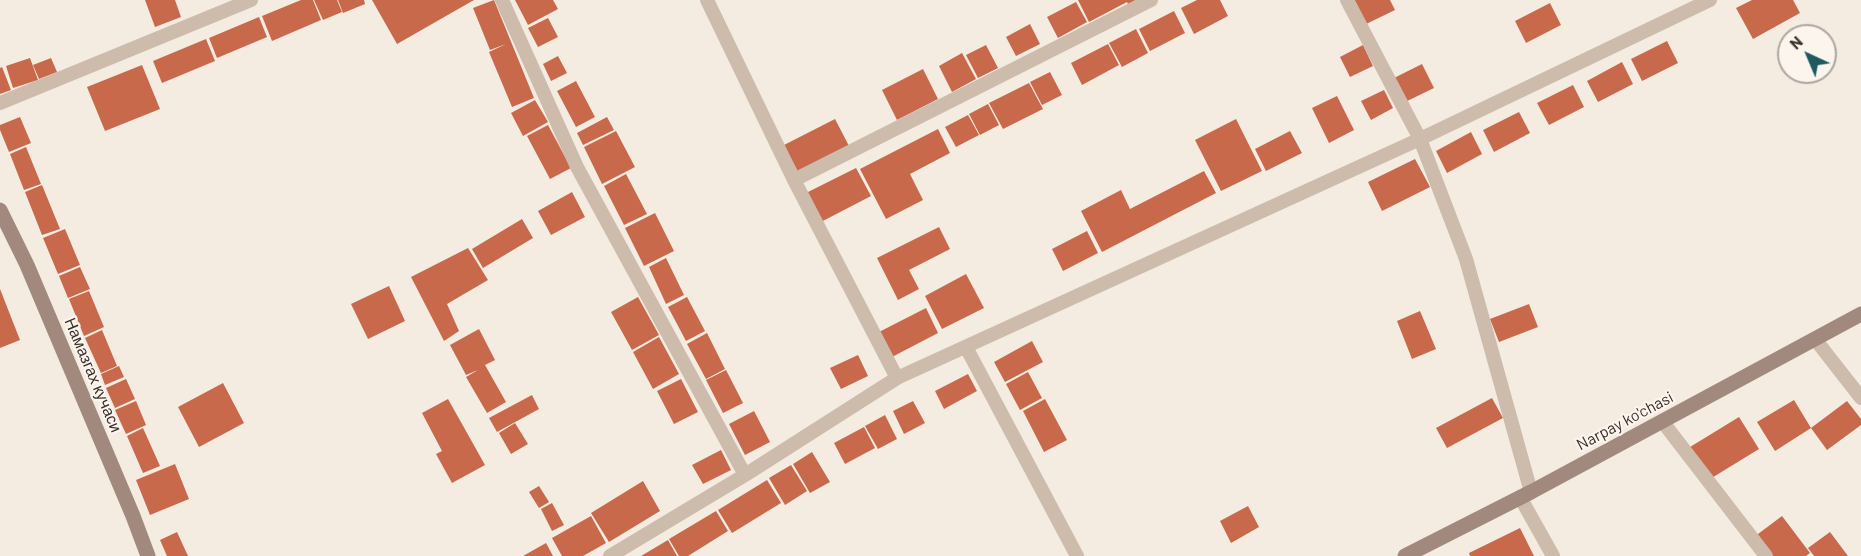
<!DOCTYPE html>
<html>
<head>
<meta charset="utf-8">
<style>
	body { margin:0 }
	#map { position:relative; width:1861px; height:556px; overflow:hidden; background:#f4ebe1; font-family:Barlow,sans-serif }
	canvas { display:block }
	.north { position:absolute; left:1777px; top:24px; width:60px; height:60px; box-sizing:border-box; background:#fbf5ee; border:2px solid #aea6a0; border-radius:50%; rotate:316deg; font-size:16px; font-weight:700; line-height:24px; text-align:center; color:#3b302b }
	.north::after { content:''; display:block; margin:auto; width:21px; height:27px; background:#1f5a5e; clip-path:polygon(50% 0,100% 100%,50% 72%,0 100%) }
</style>
</head>
<body>
<div id="map">
<canvas width="1861" height="556"></canvas>
<div class="north">N</div>
</div>
<script>
const g = document.querySelector('canvas').getContext('2d');
g.lineJoin = 'round';
function paint(path, color) { g.fillStyle = color; g.fill(path, 'evenodd'); }
const poly = rows => new Path2D(rows.map(r => 'M' + r).join(''));
function trace(path, color, width, dash) { g.strokeStyle = color; g.lineWidth = width; g.lineCap = dash ? 'butt' : 'round'; g.setLineDash(dash || []); g.stroke(path); }
function label(font, color, halo, rows, align = 'center') {
  g.font = font + ' Barlow,sans-serif'; g.lineWidth = 4.5; g.setLineDash([]); g.textBaseline = 'middle'; g.strokeStyle = halo; g.fillStyle = color; for (const [text, x, y, turn = 0] of rows) {
    g.save(); g.translate(x, y); g.rotate((+turn || 0) * Math.PI / 180); g.textAlign = isNaN(turn) ? turn : align; if (halo) g.strokeText(text, 0, 0); g.fillText(text, 0, 0); g.restore();
  }
}
const building = poly([
	[145,0,175,0,181,17,155,27],
	[301,0,313,0,321,20,272,41,262,16],
	[314,0,337,0,342,12,323,20],
	[338,0,364,0,365,4,343,13],
	[372,0,474,0,397,44],
	[494,0,534,98,512,107,489,52,506,44,490,50,473,8],
	[515,0,553,0,558,9,528,25],
	[1078,0,1136,0,1128,4,1127,2,1089,22],
	[1197,0,1220,0,1228,16,1194,34,1181,8],
	[1349,0,1390,0,1395,10,1362,26],
	[1752,0,1793,0,1800,13,1753,39,1736,8],
	[1076,2,1087,22,1058,38,1047,17],
	[1550,3,1561,25,1526,43,1515,21],
	[1174,11,1185,33,1150,51,1139,29],
	[259,17,267,37,217,58,209,38],
	[548,18,558,37,538,47,528,28],
	[1030,24,1040,44,1016,56,1006,37],
	[1136,29,1148,53,1122,67,1109,43],
	[206,39,215,61,162,83,153,61],
	[1667,41,1678,63,1642,81,1631,59],
	[1108,44,1119,65,1082,85,1071,63],
	[986,45,998,68,978,78,966,55],
	[1363,45,1373,66,1350,77,1340,57],
	[962,53,976,79,952,92,939,66],
	[558,56,567,73,551,81,543,64],
	[30,58,38,80,13,88,6,66],
	[51,58,57,72,39,79,33,65],
	[1622,62,1633,84,1598,102,1587,81],
	[1422,64,1434,88,1401,104,1390,80],
	[142,65,160,109,105,131,87,87],
	[2,67,11,90,0,94,0,68],
	[923,69,938,99,897,120,882,90],
	[1050,72,1062,95,1042,105,1030,82],
	[576,81,595,117,576,127,557,91],
	[1029,83,1043,109,1003,129,989,103],
	[1573,85,1584,107,1549,125,1537,103],
	[1384,90,1393,108,1371,120,1361,101],
	[1337,96,1354,130,1329,143,1312,108],
	[535,100,548,122,523,136,511,113],
	[988,104,999,125,980,135,969,114],
	[1519,112,1530,133,1494,152,1483,130],
	[968,115,979,135,956,147,945,127],
	[20,117,31,143,9,152,0,130,0,125],
	[607,117,614,130,583,145,577,133],
	[835,119,849,146,798,172,784,145],
	[1236,119,1262,171,1221,191,1195,140],
	[548,125,571,168,550,179,527,136],
	[938,129,950,153,910,174,923,200,886,219,860,169],
	[616,131,635,167,602,184,584,147],
	[1290,131,1302,153,1266,171,1255,149],
	[1471,132,1482,154,1447,173,1436,151],
	[26,147,41,184,24,190,10,154],
	[1415,159,1430,187,1382,211,1368,182],
	[856,168,871,196,819,223,804,194],
	[1204,171,1216,193,1102,252,1081,211,1121,190,1130,209],
	[626,174,647,214,624,225,604,186],
	[42,185,60,229,42,235,25,192],
	[572,192,585,217,551,235,538,211],
	[655,213,674,251,644,266,625,228],
	[522,219,533,238,483,268,472,249],
	[939,227,950,249,909,270,919,289,898,300,877,258],
	[65,229,80,265,58,274,43,238],
	[1087,231,1098,253,1063,271,1052,249],
	[468,248,488,280,447,304,459,331,444,341,411,277],
	[666,258,684,295,666,304,649,267],
	[80,267,90,289,68,298,59,276],
	[966,274,984,308,942,329,925,296],
	[389,286,405,321,368,339,351,304],
	[0,289,20,340,0,348],
	[89,291,104,327,84,336,69,299],
	[638,297,659,335,632,350,611,312],
	[687,297,705,331,686,341,668,307],
	[1529,304,1538,327,1499,342,1490,319],
	[926,308,938,333,892,357,879,332],
	[1420,311,1436,349,1412,359,1397,321],
	[479,329,495,360,485,365,506,402,487,413,466,377,478,370,466,375,450,345],
	[102,330,117,366,101,373,85,338],
	[707,333,725,369,706,379,687,344],
	[659,337,679,374,653,389,633,352],
	[1032,341,1043,362,1005,382,994,362],
	[858,355,868,376,841,389,830,368],
	[119,366,124,377,105,385,101,374],
	[726,370,743,403,723,413,706,380],
	[1028,372,1042,398,1020,410,1006,384],
	[968,374,977,391,944,409,935,391],
	[126,379,135,399,115,408,106,388],
	[681,379,698,412,674,424,657,391],
	[223,383,244,423,199,447,178,407],
	[532,395,539,409,497,432,489,418],
	[1492,398,1503,418,1447,448,1436,428],
	[448,399,485,465,452,483,436,454,442,451,422,413],
	[1045,399,1067,440,1044,452,1023,411],
	[1794,400,1811,428,1775,451,1757,422],
	[136,401,146,425,126,434,115,410],
	[913,401,925,423,904,434,893,411],
	[1847,401,1861,419,1861,425,1827,450,1811,428],
	[754,411,770,442,745,455,729,424],
	[885,415,897,439,878,449,865,426],
	[1739,417,1759,449,1710,479,1690,447],
	[515,423,528,444,511,454,499,433],
	[864,427,875,448,845,464,834,443],
	[143,428,160,466,143,473,127,436],
	[721,450,731,470,703,484,692,465],
	[812,452,830,482,810,493,793,464],
	[175,464,189,499,150,515,136,480],
	[791,465,807,491,785,505,769,478],
	[767,480,781,503,732,533,718,510],
	[643,481,660,511,609,542,591,513],
	[539,486,549,502,539,508,529,492],
	[552,503,564,525,552,531,541,509],
	[1248,506,1259,527,1231,543,1220,521],
	[716,511,728,531,688,556,679,556,669,539],
	[591,516,606,543,583,556,562,556,552,538],
	[1782,516,1810,553,1806,556,1769,556,1754,537],
	[1520,528,1534,556,1470,556,1469,553],
	[177,532,188,556,167,556,160,540],
	[1830,532,1848,556,1814,556,1808,548],
	[668,540,677,556,641,556],
	[546,543,553,556,523,556]
]);
const street = poly([
	[502,0,577,167,745,475],
	[707,0,794,180,897,378],
	[1347,0,1420,139,1466,259,1531,492],
	[0,103,251,0],
	[794,180,1151,0],
	[1815,339,1861,398],
	[966,347,1077,556],
	[1662,421,1766,556],
	[1520,497,1553,556],
	[610,556,745,475,897,378,1420,139,1710,0]
]);
const secondary = poly([
	[0,210,27,265,133,516,148,556],
	[1405,556,1531,492,1861,314]
]);
const streetNames = [
	["Намазгах кучаси",93,375,67],
	["Narpay ko'chasi",1625,421,-28]
];
paint(building, '#c8694b');
trace(street, '#cdbbac', 14);
trace(secondary, '#a18a7d', 15);
label('16px', '#3b302b', '#fbf5ee', streetNames);
</script>
</body>
</html>
